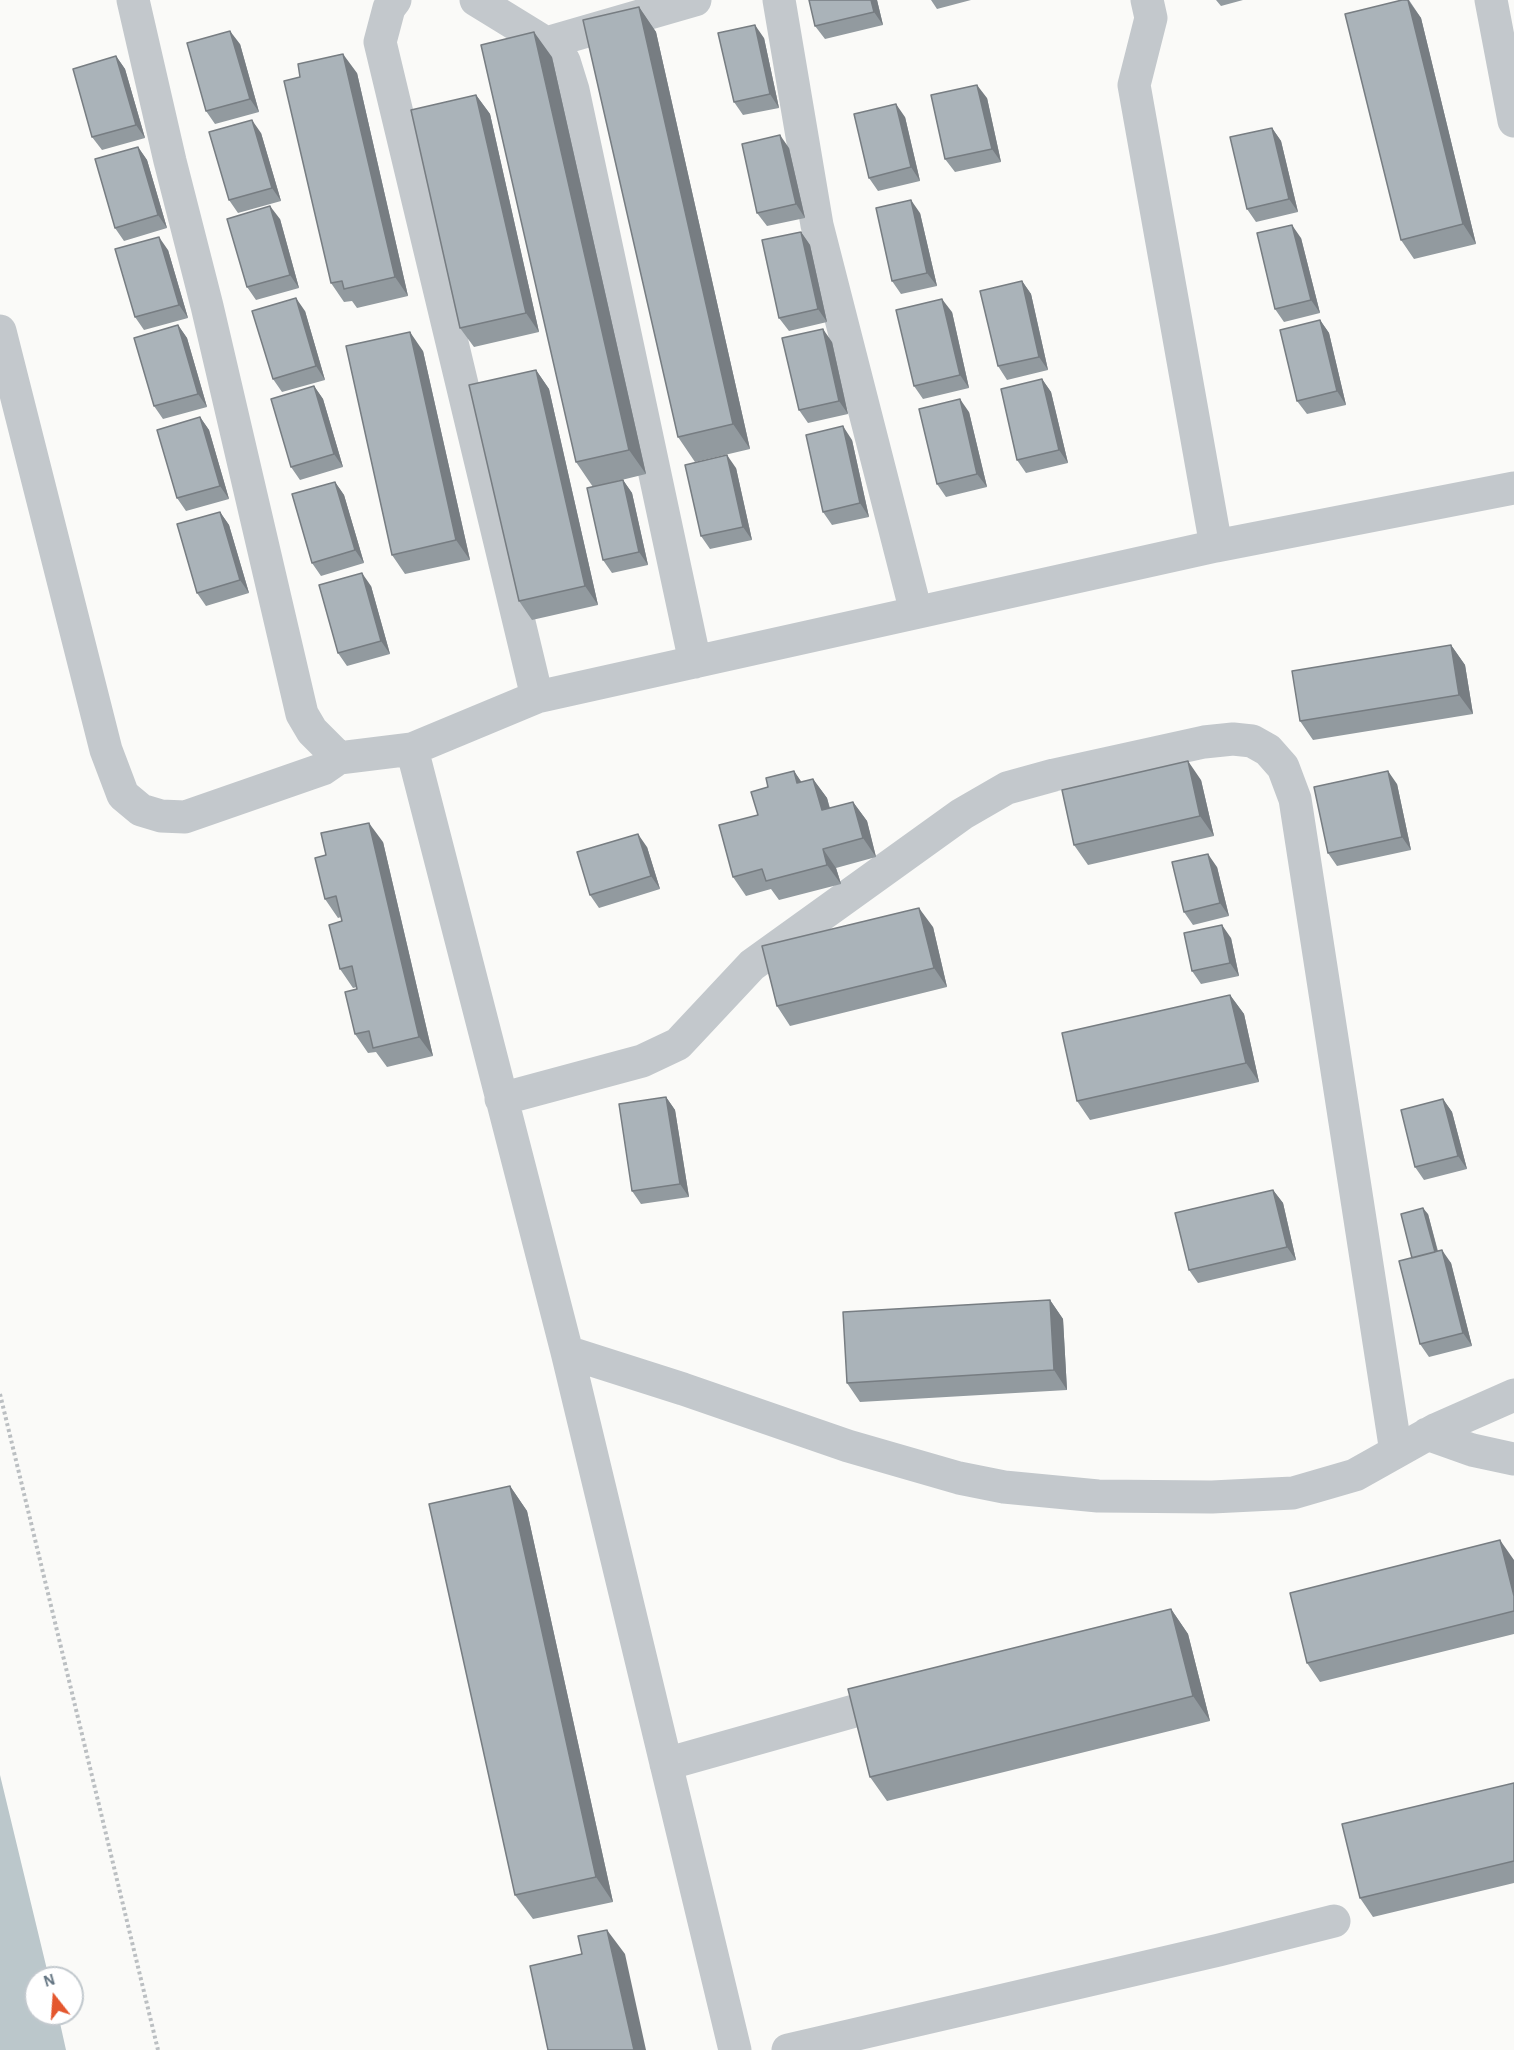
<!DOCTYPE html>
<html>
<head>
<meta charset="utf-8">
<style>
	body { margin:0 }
	#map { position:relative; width:1514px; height:2050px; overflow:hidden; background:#fafaf8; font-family:"Alegreya Sans",sans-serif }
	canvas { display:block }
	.north { position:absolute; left:24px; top:1966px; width:60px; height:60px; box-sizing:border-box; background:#fff; border:2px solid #c1c8cd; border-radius:50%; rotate:343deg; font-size:16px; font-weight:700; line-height:24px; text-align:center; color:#657683 }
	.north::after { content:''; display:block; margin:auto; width:21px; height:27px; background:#e4572e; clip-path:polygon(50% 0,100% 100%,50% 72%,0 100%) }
</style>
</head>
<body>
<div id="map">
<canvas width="1514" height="2050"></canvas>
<div class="north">N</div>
</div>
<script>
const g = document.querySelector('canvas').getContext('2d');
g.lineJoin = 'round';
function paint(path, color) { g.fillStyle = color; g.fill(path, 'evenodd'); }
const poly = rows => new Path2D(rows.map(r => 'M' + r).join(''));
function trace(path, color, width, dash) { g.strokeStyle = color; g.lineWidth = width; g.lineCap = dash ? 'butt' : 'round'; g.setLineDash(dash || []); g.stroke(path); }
const water = poly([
	[0,1775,49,1978,36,1978,36,2014,58,2014,66,2050,0,2050]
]);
const path = poly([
	[0,1394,158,2050]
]);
const minor = poly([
	[133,0,170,161,207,306,302,714,312,731,339,758,412,749,537,697,1216,546,1514,488],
	[395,0,389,8,380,42,537,697],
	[476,0,546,43,564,61,573,90,695,662],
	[779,0,817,225,916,612],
	[1147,0,1151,18,1134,85,1216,546],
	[1491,0,1514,121],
	[546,43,695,0],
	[0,331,106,750,123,795,141,810,161,816,185,817,323,769,339,758],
	[412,749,567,1352,735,2050],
	[501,1099,642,1061,678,1044,752,965,962,814,1007,788,1054,775,1204,742,1233,739,1252,741,1268,750,1283,767,1295,799,1396,1452],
	[567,1352,683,1389,848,1446,959,1478,1004,1487,1098,1496,1212,1497,1293,1493,1355,1475,1437,1429,1514,1395],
	[1427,1434,1472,1450,1514,1459],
	[666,1764,897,1699],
	[788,2050,1219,1950,1334,1921]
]);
const wall = poly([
	[809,0,877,0,883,25,825,39,815,26],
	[931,0,971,0,937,9],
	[1216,0,1243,0,1221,6],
	[1402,0,1409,0,1421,18,1476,244,1414,259,1401,240],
	[639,7,656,32,750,449,695,462,678,437],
	[764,38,779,108,743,115,734,102],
	[240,44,259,112,215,124,206,111],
	[116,56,125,69,145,138,102,150,92,137],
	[552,57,646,474,593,487,576,462],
	[357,73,408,296,357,308,352,301,344,302,331,283],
	[476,95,490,114,539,332,474,347,460,328],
	[987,98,1001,162,955,172,945,159],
	[905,117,920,181,878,191,869,178],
	[1272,128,1281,141,1298,212,1256,222,1247,209],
	[261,133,281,201,238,213,229,200],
	[138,147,147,160,167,228,124,241,115,228],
	[789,148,805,218,767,226,757,213],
	[920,213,937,286,901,294,892,281],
	[280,219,299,288,256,300,247,287],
	[801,232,810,245,827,322,789,331,779,318],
	[1301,238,1320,313,1284,322,1275,309],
	[168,250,188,318,144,330,135,317],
	[1022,281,1031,294,1048,370,1007,380,998,366],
	[305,311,325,380,282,392,273,379],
	[952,312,969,388,923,399,914,386],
	[1320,320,1329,333,1346,405,1307,414,1297,401],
	[178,325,187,338,207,407,163,419,154,406],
	[832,342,848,414,808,423,799,410],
	[423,351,470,560,405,574,392,555],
	[536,370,549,389,598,605,532,620,519,601],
	[1042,379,1051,392,1068,463,1026,473,1017,460],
	[314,386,323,399,343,467,300,480,291,467],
	[969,412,987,487,946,497,937,484],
	[200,417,209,430,229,499,186,511,177,498],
	[852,440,869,517,832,525,823,512],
	[736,468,752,540,710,549,701,536],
	[623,480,632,493,648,565,612,573,603,560],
	[335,482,344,495,364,563,321,576,312,563],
	[220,512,229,525,249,593,206,606,197,593],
	[371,586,390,654,347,666,338,653],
	[1451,645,1465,665,1473,714,1313,740,1300,721],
	[794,771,801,782,813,779,827,798,830,808,853,802,867,821,876,857,836,868,841,884,779,900,771,889,746,896,733,877,768,787],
	[1201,780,1214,836,1088,865,1074,845],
	[1397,784,1411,850,1337,866,1328,853],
	[383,842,433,1056,387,1067,376,1052,368,1053,355,1034,357,989,357,987,353,988,340,969,342,921,341,917,338,918,325,899],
	[647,847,660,889,599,908,590,895],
	[1217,867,1229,916,1193,925,1184,912],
	[933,927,947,987,790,1026,777,1006],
	[1231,938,1239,976,1201,984,1192,971],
	[1230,995,1244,1014,1259,1082,1090,1120,1077,1101],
	[666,1097,675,1110,689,1197,641,1204,632,1191],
	[1443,1099,1452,1112,1467,1169,1424,1180,1415,1167],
	[1273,1190,1283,1203,1296,1260,1198,1283,1189,1270],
	[1428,1214,1438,1251,1451,1263,1472,1346,1429,1357,1420,1344,1412,1258],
	[1050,1300,1063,1319,1067,1390,860,1402,847,1383],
	[510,1486,527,1511,613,1902,533,1919,515,1895],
	[1514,1560,1514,1634,1320,1682,1307,1663],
	[1171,1609,1188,1634,1210,1721,887,1801,870,1777],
	[1514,1783,1514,1883,1373,1917,1360,1898]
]);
const shadedWall = poly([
	[871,0,877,0,883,25,874,12],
	[1408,0,1421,18,1476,244,1463,224],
	[639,7,656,32,750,449,733,424],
	[755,25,764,38,779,108,770,94],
	[230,31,240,44,259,112,250,99],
	[534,32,552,57,646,474,629,450],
	[343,54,357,73,408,296,395,277],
	[116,56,125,69,145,138,136,125],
	[977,85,987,98,1001,162,992,149],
	[476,95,490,114,539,332,526,313],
	[896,104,905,117,920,181,911,167],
	[252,120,261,133,281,201,272,188],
	[1272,128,1281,141,1298,212,1289,199],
	[780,135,789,148,805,218,796,204],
	[138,147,147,160,167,228,158,215],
	[911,200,920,213,937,286,927,273],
	[270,206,280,219,299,288,290,275],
	[1292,225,1301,238,1320,313,1311,300],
	[801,232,810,245,827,322,818,309],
	[159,237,168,250,188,318,179,305],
	[1022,281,1031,294,1048,370,1039,357],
	[296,298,305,311,325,380,316,366],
	[942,299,952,312,969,388,960,375],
	[1320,320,1329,333,1346,405,1337,391],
	[178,325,187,338,207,407,198,394],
	[823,329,832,342,848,414,839,401],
	[410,332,423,351,470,560,456,540],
	[536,370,549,389,598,605,585,586],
	[1042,379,1051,392,1068,463,1059,450],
	[314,386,323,399,343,467,334,454],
	[960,399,969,412,987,487,977,474],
	[200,417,209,430,229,499,220,486],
	[843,426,852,440,869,517,860,503],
	[727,455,736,468,752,540,743,527],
	[623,480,632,493,648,565,639,552],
	[335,482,344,495,364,563,355,550],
	[220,512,229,525,249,593,240,580],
	[362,573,371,586,390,654,381,641],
	[1451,645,1465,665,1473,714,1459,695],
	[1188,761,1201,780,1214,836,1200,816],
	[794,771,807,790,797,783],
	[1388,771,1397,784,1411,850,1402,837],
	[813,779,827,798,835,830,822,810],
	[853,802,867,821,876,857,863,838],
	[369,823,383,842,433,1056,419,1037],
	[638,834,647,847,660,889,651,876],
	[823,849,836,868,841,884,827,865],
	[1208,854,1217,867,1229,916,1220,903],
	[919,908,933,927,947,987,934,968],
	[1222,925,1231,938,1239,976,1230,963],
	[1230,995,1244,1014,1259,1082,1246,1063],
	[666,1097,675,1110,689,1197,680,1184],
	[1443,1099,1452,1112,1467,1169,1458,1156],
	[1273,1190,1283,1203,1296,1260,1287,1247],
	[1423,1208,1428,1214,1440,1261,1436,1255],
	[1442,1250,1451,1263,1472,1346,1463,1333],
	[1050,1300,1063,1319,1067,1390,1054,1370],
	[510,1486,527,1511,613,1902,596,1877],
	[1500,1540,1514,1560,1514,1596],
	[1171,1609,1188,1634,1210,1721,1193,1696],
	[607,1930,625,1954,646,2050,634,2050]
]);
const building = poly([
	[809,0,871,0,874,12,815,26,809,0],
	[1402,0,1408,0,1463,224,1401,240,1345,14,1402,0],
	[639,7,733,424,678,437,583,20,639,7],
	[755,25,770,94,734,102,718,33,755,25],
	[230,31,250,99,206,111,187,43,230,31],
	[534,32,629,450,576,462,481,45,534,32],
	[343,54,395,277,344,289,342,281,331,283,284,81,300,77,298,64,343,54],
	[116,56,136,125,92,137,73,69,116,56],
	[977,85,992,149,945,159,931,95,977,85],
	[476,95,526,313,460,328,411,110,476,95],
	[896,104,911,167,869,178,854,114,896,104],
	[252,120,272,188,229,200,209,132,252,120],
	[1272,128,1289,199,1247,209,1230,137,1272,128],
	[780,135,796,204,757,213,742,144,780,135],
	[138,147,158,215,115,228,95,159,138,147],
	[911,200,927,273,892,281,876,208,911,200],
	[270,206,290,275,247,287,227,219,270,206],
	[1292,225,1311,300,1275,309,1257,233,1292,225],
	[801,232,818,309,779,318,762,240,801,232],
	[159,237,179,305,135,317,115,249,159,237],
	[1022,281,1039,357,998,366,980,291,1022,281],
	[296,298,316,366,273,379,252,311,296,298],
	[942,299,960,375,914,386,896,310,942,299],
	[1320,320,1337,391,1297,401,1280,330,1320,320],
	[178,325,198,394,154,406,134,338,178,325],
	[823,329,839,401,799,410,782,338,823,329],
	[410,332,456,540,392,555,346,346,410,332],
	[536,370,585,586,519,601,469,385,536,370],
	[1042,379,1059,450,1017,460,1001,389,1042,379],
	[314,386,334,454,291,467,271,399,314,386],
	[960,399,977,474,937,484,919,409,960,399],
	[200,417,220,486,177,498,157,430,200,417],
	[843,426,860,503,823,512,806,435,843,426],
	[727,455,743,527,701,536,685,465,727,455],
	[623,480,639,552,603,560,587,488,623,480],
	[335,482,355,550,312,563,292,494,335,482],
	[220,512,240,580,197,593,177,524,220,512],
	[362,573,381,641,338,653,319,585,362,573],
	[1451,645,1459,695,1300,721,1292,671,1451,645],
	[1188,761,1200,816,1074,845,1062,790,1188,761],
	[794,771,797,783,813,779,822,810,853,802,863,838,823,849,827,865,766,881,762,869,733,877,719,825,758,815,751,792,768,787,766,778,794,771],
	[1388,771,1402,837,1328,853,1314,787,1388,771],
	[369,823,419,1037,373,1048,369,1031,355,1034,345,992,357,989,352,966,340,969,329,925,342,921,336,896,325,899,315,858,326,855,321,833,369,823],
	[638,834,651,876,590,895,577,852,638,834],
	[1208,854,1220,903,1184,912,1172,862,1208,854],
	[919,908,934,968,777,1006,762,946,919,908],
	[1222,925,1230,963,1192,971,1184,933,1222,925],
	[1230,995,1246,1063,1077,1101,1062,1033,1230,995],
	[666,1097,680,1184,632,1191,619,1104,666,1097],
	[1443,1099,1458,1156,1415,1167,1401,1110,1443,1099],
	[1273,1190,1287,1247,1189,1270,1175,1213,1273,1190],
	[1423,1208,1435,1252,1412,1258,1401,1214,1423,1208],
	[1442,1250,1463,1333,1420,1344,1399,1261,1442,1250],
	[1050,1300,1054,1370,847,1383,843,1312,1050,1300],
	[510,1486,596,1877,515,1895,429,1504,510,1486],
	[1500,1540,1514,1596,1514,1611,1307,1663,1290,1593,1500,1540],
	[1171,1609,1193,1696,870,1777,848,1689,1171,1609],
	[1514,1783,1514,1861,1360,1898,1342,1824,1514,1783],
	[607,1930,634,2050,548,2050,530,1966,582,1954,578,1936,607,1930]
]);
paint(water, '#bbc7cb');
trace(path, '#bbbfc2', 4, [3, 3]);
trace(minor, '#c3c8cc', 33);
paint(wall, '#929a9f');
paint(shadedWall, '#777d82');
paint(building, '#aab3b9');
trace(building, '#777d82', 1.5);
</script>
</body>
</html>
